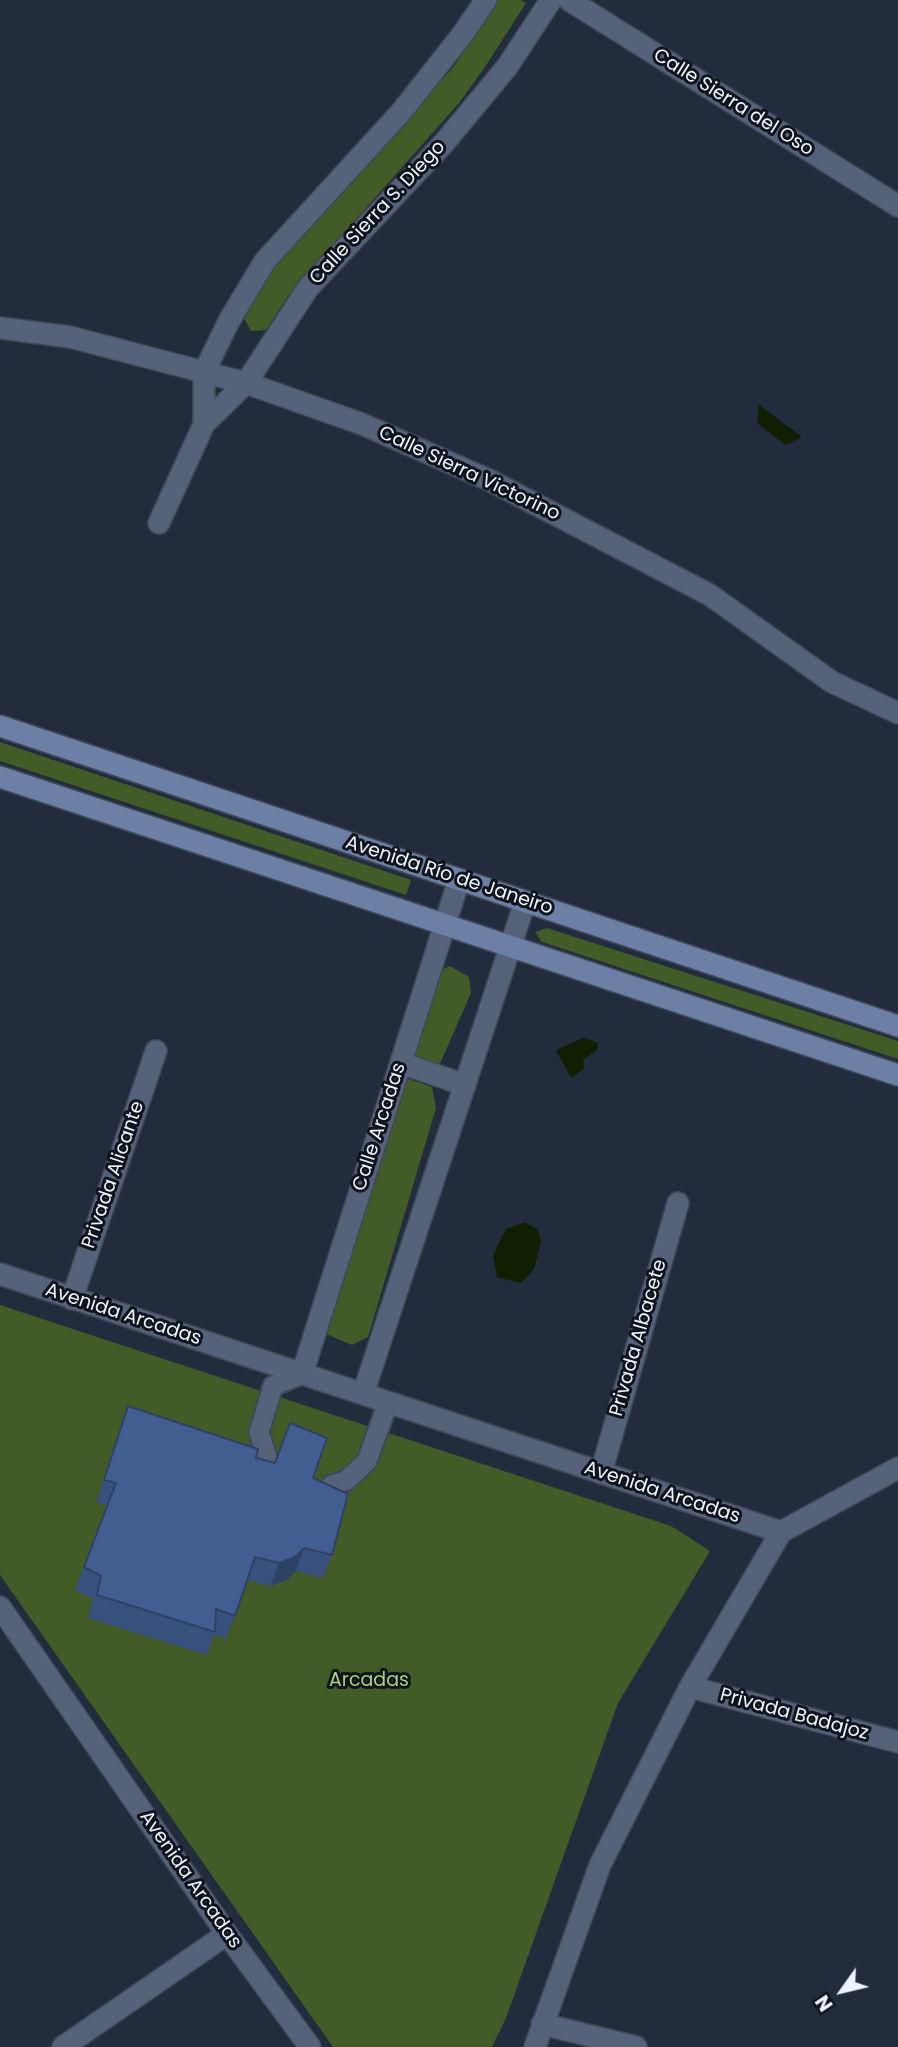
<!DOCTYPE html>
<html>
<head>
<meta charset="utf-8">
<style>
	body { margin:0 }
	#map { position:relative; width:898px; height:2047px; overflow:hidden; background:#222c3d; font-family:Poppins,sans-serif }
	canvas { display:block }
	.north { position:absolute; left:807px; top:1956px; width:70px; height:70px; -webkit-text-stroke:5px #10141c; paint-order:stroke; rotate:236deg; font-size:19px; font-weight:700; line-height:28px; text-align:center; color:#eef3fd }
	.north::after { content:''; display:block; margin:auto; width:24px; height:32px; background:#eef3fd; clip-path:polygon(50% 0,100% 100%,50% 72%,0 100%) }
</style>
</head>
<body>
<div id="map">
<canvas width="898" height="2047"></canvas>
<div class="north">N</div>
</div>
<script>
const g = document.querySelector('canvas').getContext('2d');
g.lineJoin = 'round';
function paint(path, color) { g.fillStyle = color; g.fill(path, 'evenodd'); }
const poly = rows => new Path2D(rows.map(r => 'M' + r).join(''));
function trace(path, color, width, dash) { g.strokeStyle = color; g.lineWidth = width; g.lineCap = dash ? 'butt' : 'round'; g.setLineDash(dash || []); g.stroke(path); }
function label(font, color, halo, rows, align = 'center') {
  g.font = font + ' Poppins,sans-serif'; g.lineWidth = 6; g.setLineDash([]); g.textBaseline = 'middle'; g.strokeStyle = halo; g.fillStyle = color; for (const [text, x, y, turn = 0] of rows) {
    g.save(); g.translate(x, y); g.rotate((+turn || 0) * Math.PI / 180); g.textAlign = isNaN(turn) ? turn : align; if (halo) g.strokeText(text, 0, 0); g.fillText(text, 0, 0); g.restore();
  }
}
const green = poly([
	[496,0,520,0,526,3,485,67,459,103,288,296,266,330,251,331,240,311,271,264,340,194,455,65],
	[0,742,411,880,406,895,0,761],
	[547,928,898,1041,898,1059,542,942,535,932],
	[450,966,469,977,471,993,439,1066,413,1057,434,973],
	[409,1079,432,1087,436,1108,368,1337,352,1345,324,1333,397,1088],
	[0,1305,671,1526,710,1551,618,1703,506,2018,492,2047,333,2047,0,1575]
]);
const water = poly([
	[759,405,802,437,785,445,757,423],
	[583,1038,598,1043,597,1050,583,1060,585,1068,571,1078,556,1050],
	[525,1222,538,1230,541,1242,534,1269,521,1283,497,1277,493,1255,506,1229]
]);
const lane = poly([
	[279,1470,268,1461,259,1432,273,1386,302,1374],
	[332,1485,347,1480,367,1461,388,1403]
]);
const street = poly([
	[569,0,898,206],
	[0,328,70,337,246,383,362,424,489,480,710,595,832,682,898,713],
	[204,424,204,372,229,321,265,261,402,111,462,35,486,0],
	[159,523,204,424,246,383,308,288,444,143,507,67,551,0],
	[401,1063,465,1085],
	[0,1274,781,1532],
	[72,1299,156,1051],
	[302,1374,459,880],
	[363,1394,525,902],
	[601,1473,678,1203],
	[781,1532,898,1468],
	[0,1607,227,1934,310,2047],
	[690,1687,898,1742],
	[542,2024,636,2047],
	[63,2047,227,1934],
	[535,2047,600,1865,690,1687,781,1532]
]);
const secondary = poly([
	[0,726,898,1026],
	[0,777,898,1075]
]);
const wall = poly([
	[128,1406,256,1458,313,1478,332,1555,323,1578,296,1571,287,1580,270,1586,247,1580,226,1639,214,1635,207,1655,88,1618,93,1599,75,1590,107,1505,96,1503]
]);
const shadedWall = poly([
	[304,1548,296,1571,287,1580,270,1586,279,1563]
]);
const building = poly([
	[128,1406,258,1449,256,1458,275,1463,290,1423,327,1438,313,1478,348,1494,332,1555,304,1548,295,1557,279,1563,255,1557,235,1616,216,1609,215,1632,97,1595,101,1576,84,1567,116,1483,104,1480,128,1406]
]);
const streetNames = [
	["Calle Sierra del Oso",733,103,32],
	["Calle Sierra S. Diego",378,213,-47],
	["Calle Sierra Victorino",469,474,25],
	["Avenida Río de Janeiro",449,876,18],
	["Calle Arcadas",380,1127,-72],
	["Privada Alicante",114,1175,-71],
	["Avenida Arcadas",123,1315,18],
	["Privada Albacete",639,1338,-74],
	["Avenida Arcadas",662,1493,18],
	["Privada Badajoz",794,1715,15],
	["Avenida Arcadas",190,1880,55]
];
const parkNames = [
	["Arcadas",369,1681]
];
paint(green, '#435b26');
paint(water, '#111e01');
trace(lane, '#3f4858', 23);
trace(street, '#3f4858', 24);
trace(secondary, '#3f4858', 24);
trace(lane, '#556279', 19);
trace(street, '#556279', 21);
trace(secondary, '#6c80a5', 21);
paint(wall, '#39517d');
paint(shadedWall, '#2e4266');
paint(building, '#425e91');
trace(building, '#2e4266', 2);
label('19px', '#eef3fd', '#10141c', streetNames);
label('19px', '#a8d07c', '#10141c', parkNames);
</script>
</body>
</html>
